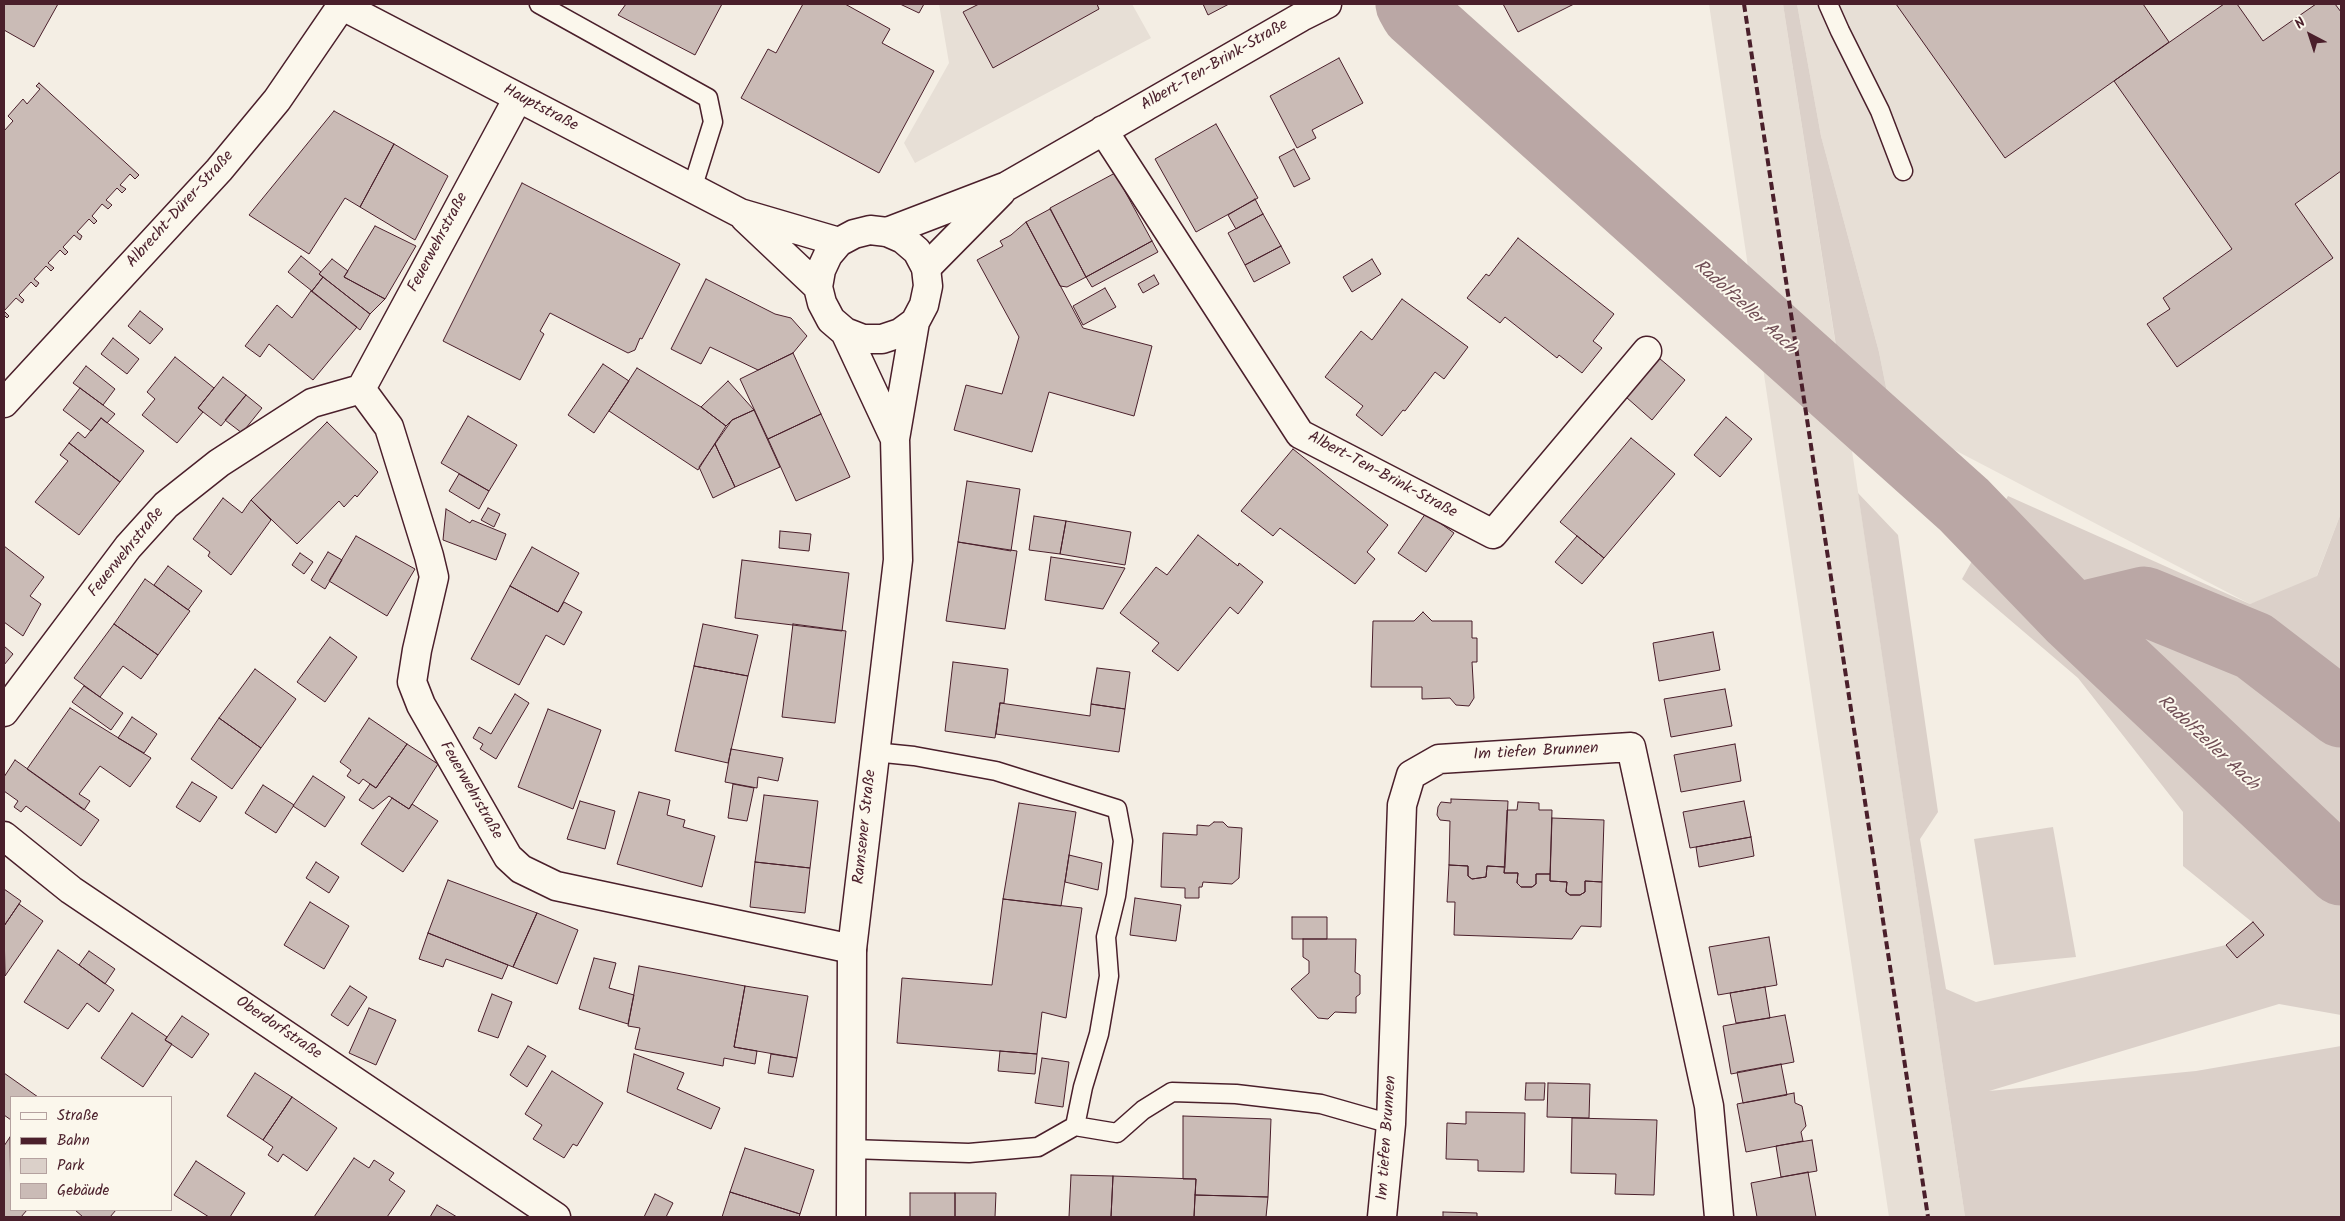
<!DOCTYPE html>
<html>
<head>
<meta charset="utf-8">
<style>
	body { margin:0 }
	#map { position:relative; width:2345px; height:1221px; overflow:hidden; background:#f4eee4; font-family:Kalam,sans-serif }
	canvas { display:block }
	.frame { position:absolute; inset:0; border:5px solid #4a1f2b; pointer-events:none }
	.legend { position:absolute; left:10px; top:1096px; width:162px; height:115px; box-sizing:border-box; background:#fbf7ec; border:1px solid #b4a19f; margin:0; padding:6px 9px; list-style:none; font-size:15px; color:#4a1f2b }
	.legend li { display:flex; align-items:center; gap:10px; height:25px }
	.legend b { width:25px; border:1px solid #b4a19f }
	.north { position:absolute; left:2285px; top:10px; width:50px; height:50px; -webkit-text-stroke:4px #fbf7ec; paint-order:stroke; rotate:320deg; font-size:14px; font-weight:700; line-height:20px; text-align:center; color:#4a1f2b }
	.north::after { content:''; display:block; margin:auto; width:18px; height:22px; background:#4a1f2b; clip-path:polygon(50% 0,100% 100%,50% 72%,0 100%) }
</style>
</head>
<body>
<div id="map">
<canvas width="2345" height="1221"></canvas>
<div class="frame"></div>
<ul class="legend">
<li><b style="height:6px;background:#fbf7ec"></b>Straße</li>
<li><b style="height:6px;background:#4a1f2b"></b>Bahn</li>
<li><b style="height:14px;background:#dbd0c9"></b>Park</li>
<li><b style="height:14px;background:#cabbb6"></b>Gebäude</li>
</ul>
<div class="north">N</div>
</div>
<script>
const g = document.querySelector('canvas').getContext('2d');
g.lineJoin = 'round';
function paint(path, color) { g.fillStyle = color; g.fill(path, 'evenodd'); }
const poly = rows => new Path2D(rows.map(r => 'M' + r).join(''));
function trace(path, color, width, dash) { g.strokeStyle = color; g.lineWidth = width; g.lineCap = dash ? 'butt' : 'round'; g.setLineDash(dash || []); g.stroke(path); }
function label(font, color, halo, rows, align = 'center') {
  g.font = font + ' Kalam,sans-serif'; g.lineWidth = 4; g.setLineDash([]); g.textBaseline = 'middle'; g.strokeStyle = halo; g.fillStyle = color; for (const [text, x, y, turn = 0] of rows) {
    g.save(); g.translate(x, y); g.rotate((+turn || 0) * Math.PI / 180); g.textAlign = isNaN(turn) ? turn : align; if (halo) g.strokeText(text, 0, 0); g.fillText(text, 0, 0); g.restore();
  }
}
const built = poly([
	[939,4,1132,4,1151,38,915,163,904,143,949,63],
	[1709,4,1783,4,1851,444,1965,1217,1889,1217],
	[1797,4,2341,4,2341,513,2314,583,2250,604,1922,433,1890,407,1879,352,1821,136]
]);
const green = poly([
	[1783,4,1797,4,1821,136,1879,352,1890,407,1839,365],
	[1858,493,1898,535,1938,812,1920,839,1946,989,1976,1002,2226,945,2252,922,2183,866,2183,812,2078,678,1962,579,2008,496,2250,604,2317,576,2341,513,2341,1015,2279,1004,1989,1091,2196,1071,2341,1046,2341,1217,1965,1217],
	[2053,827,2076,957,1994,965,1974,839]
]);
const river = poly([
	[1410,4,1415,13,1964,505,2073,618,2341,871],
	[2073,618,2144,601,2254,646,2341,713]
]);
const building = poly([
	[4,4,58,4,34,47,4,30,4,4],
	[626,4,722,4,695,55,618,15,626,4],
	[803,4,845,4,890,29,882,43,934,71,879,173,741,98,768,49,776,53,803,4],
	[900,4,924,4,919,13,900,4],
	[979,4,1097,4,1099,9,993,68,963,12,979,4],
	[1203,4,1229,4,1208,15,1203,4],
	[1503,4,1574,4,1518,32,1503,4],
	[1896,4,2143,4,2169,42,2005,158,1896,4],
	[2224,4,2237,4,2263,41,2316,4,2335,4,2341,12,2341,171,2295,204,2333,258,2177,367,2147,324,2170,309,2163,298,2232,249,2114,81,2224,4],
	[1339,58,1363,103,1312,130,1316,138,1297,148,1270,96,1339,58],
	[39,83,139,175,135,179,130,174,120,185,126,189,122,193,117,188,106,200,112,205,108,209,102,204,92,216,97,221,94,224,89,219,77,232,82,236,80,240,74,235,63,247,68,252,65,255,60,250,48,263,54,268,51,271,46,266,34,279,39,283,36,287,31,282,19,295,24,300,22,303,16,298,4,311,9,316,7,318,4,315,4,131,13,121,8,116,23,99,27,104,40,89,36,86,39,83],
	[334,111,394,144,360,207,345,198,309,254,249,215,334,111],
	[1216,124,1258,198,1196,232,1155,159,1216,124],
	[394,144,448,176,415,240,360,207,394,144],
	[1294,149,1310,179,1294,187,1279,157,1294,149],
	[1115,173,1152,241,1086,277,1050,208,1115,173],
	[522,183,680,264,642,339,640,338,635,350,628,353,550,313,540,331,544,334,520,380,443,341,522,183],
	[1255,199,1263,214,1236,229,1228,215,1255,199],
	[1050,209,1086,277,1067,287,1060,286,1026,222,1050,209],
	[1263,214,1281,246,1245,265,1228,233,1263,214],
	[1026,222,1083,328,1152,346,1134,416,1049,392,1032,452,954,430,966,385,1002,394,1019,337,977,260,1003,246,1000,241,1011,235,1026,222],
	[375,226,416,246,385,299,344,277,375,226],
	[1518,238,1614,314,1593,341,1602,348,1582,373,1559,355,1557,358,1505,317,1500,323,1467,298,1486,274,1489,276,1518,238],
	[1152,241,1158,252,1092,287,1086,277,1152,241],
	[1281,246,1290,263,1254,282,1245,265,1281,246],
	[301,256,321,272,319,274,323,277,312,291,288,272,301,256],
	[332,259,348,271,344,277,385,299,370,314,319,274,332,259],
	[1372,259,1381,274,1352,292,1343,277,1372,259],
	[1154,275,1159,284,1143,293,1138,284,1154,275],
	[323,277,370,314,360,330,312,291,323,277],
	[706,279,775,314,791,318,807,336,793,353,758,370,710,347,701,364,671,349,706,279],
	[1105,288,1116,307,1083,325,1073,306,1105,288],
	[311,291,357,327,313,380,269,344,260,357,245,346,277,305,292,318,311,291],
	[1402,299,1468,347,1444,379,1435,372,1405,411,1403,410,1382,436,1356,415,1363,406,1325,377,1361,331,1372,340,1402,299],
	[140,311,163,329,150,344,128,326,140,311],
	[113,338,139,359,127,374,101,354,113,338],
	[793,353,821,414,768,439,740,379,793,353],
	[175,357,214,388,198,408,203,412,177,443,142,415,155,399,147,392,175,357],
	[1659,358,1685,380,1652,420,1626,397,1659,358],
	[603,364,629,381,594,433,568,415,603,364],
	[86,366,115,389,103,405,73,383,86,366],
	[637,368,701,407,726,426,698,470,609,411,637,368],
	[223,377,246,395,221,426,198,408,223,377],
	[728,381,754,410,732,420,726,426,701,407,728,381],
	[80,388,115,414,107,423,101,418,91,431,63,410,80,388],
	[246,395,262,408,242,433,225,420,246,395],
	[754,410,780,467,735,487,715,444,732,420,754,410],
	[821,414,850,477,796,501,768,439,821,414],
	[468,416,517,445,489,491,441,463,468,416],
	[1726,417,1752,439,1720,477,1694,455,1726,417],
	[101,418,144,451,120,482,69,443,78,432,85,438,101,418],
	[327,422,378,472,357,497,355,495,344,507,339,501,297,544,251,500,327,422],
	[1631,438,1675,474,1604,558,1560,522,1631,438],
	[69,443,120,482,79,535,35,502,68,461,60,455,69,443],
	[715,444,735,487,713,498,699,467,715,444],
	[1293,449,1388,525,1367,552,1375,559,1355,584,1280,528,1273,536,1241,511,1293,449],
	[459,474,489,491,479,509,449,491,459,474],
	[967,481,1020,489,1011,551,958,542,967,481],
	[223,498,242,513,251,500,271,520,231,575,208,556,210,552,193,539,223,498],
	[488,508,500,514,494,527,481,520,488,508],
	[446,509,470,523,472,520,506,534,496,560,443,540,446,509],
	[1426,513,1454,533,1426,572,1398,553,1426,513],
	[1034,516,1066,521,1060,554,1029,550,1034,516],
	[1066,521,1131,532,1125,565,1060,554,1066,521],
	[780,531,811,534,809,551,779,548,780,531],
	[1198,535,1238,566,1239,563,1263,582,1238,614,1230,607,1178,671,1152,651,1159,643,1120,613,1156,567,1167,575,1198,535],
	[356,536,415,569,387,616,329,581,356,536],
	[1577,536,1604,558,1582,584,1555,562,1577,536],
	[958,542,1017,551,1005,629,946,621,958,542],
	[4,546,44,577,30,596,41,604,23,636,4,622,4,546],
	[532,547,579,573,558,612,510,586,532,547],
	[328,552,342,560,325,589,311,580,328,552],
	[300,553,313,562,304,574,292,565,300,553],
	[1051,557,1125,568,1103,609,1045,600,1051,557],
	[742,560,849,573,842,631,735,618,742,560],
	[168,566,202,591,188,610,154,585,168,566],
	[145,579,190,611,158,655,114,624,145,579],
	[510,586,558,612,564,602,582,612,564,645,546,635,519,685,471,659,510,586],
	[1423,612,1432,621,1472,621,1472,638,1477,638,1477,662,1472,662,1474,698,1469,706,1456,705,1450,698,1422,699,1422,687,1371,687,1373,621,1414,621,1423,612],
	[114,624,158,655,141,679,123,666,100,697,74,678,114,624],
	[703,624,758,635,748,676,694,666,703,624],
	[793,624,846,631,835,723,782,717,793,624],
	[1713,632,1720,670,1659,681,1653,643,1713,632],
	[330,637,357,657,325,702,297,682,330,637],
	[4,646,13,654,4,665,4,646],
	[953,662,1008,669,1004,703,1000,703,995,738,945,731,953,662],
	[694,666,748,676,728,763,675,751,694,666],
	[1097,668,1130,672,1125,709,1091,704,1097,668],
	[255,669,296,699,261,748,219,718,255,669],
	[84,686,123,713,111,730,72,702,84,686],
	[1725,689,1732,726,1671,737,1664,699,1725,689],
	[515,694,529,703,496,759,480,749,483,744,473,738,479,727,491,734,515,694],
	[1000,703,1090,716,1091,704,1125,709,1119,752,996,734,1000,703],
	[70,708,151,758,130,787,100,766,79,794,90,801,84,810,27,769,70,708],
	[548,709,601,730,573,809,518,787,548,709],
	[132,717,157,734,144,753,118,738,132,717],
	[219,718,261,748,232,789,191,759,219,718],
	[369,718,407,744,376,788,363,779,359,784,347,776,351,770,340,762,369,718],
	[407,744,438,764,409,809,389,796,373,809,359,800,370,784,376,788,407,744],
	[1735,744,1741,781,1681,792,1674,755,1735,744],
	[731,749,783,758,778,781,758,777,757,788,725,782,731,749],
	[15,760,99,820,81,846,26,806,21,812,14,807,18,801,4,791,4,777,15,760],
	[313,776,345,797,325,827,293,806,313,776],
	[192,782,217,797,200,822,176,807,192,782],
	[733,784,754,788,747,821,728,818,733,784],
	[263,785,294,805,276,833,245,813,263,785],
	[639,792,670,800,667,815,685,820,683,827,715,836,702,887,617,864,639,792],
	[764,795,818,801,810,868,755,862,764,795],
	[392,798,409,809,412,804,438,821,403,872,361,844,392,798],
	[1451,799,1508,801,1505,867,1487,866,1486,877,1472,879,1468,876,1468,866,1449,865,1450,821,1440,820,1437,815,1438,807,1441,802,1451,803,1451,799],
	[580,801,615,811,605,849,567,839,580,801],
	[1744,801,1751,837,1690,848,1683,812,1744,801],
	[1518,802,1539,803,1539,810,1552,810,1550,874,1536,874,1536,884,1532,887,1521,887,1517,883,1518,873,1504,873,1507,810,1517,810,1518,802],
	[1019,803,1076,812,1061,906,1003,899,1019,803],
	[1552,818,1604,820,1602,882,1585,881,1585,892,1580,895,1570,895,1566,892,1567,882,1550,881,1552,818],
	[1214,822,1223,822,1228,827,1242,828,1239,878,1232,884,1203,882,1202,887,1199,887,1199,898,1185,898,1185,888,1161,887,1163,833,1197,835,1197,825,1209,826,1214,822],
	[1751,837,1754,856,1699,867,1696,847,1751,837],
	[1069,855,1102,863,1098,890,1065,882,1069,855],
	[316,862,339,877,329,893,306,878,316,862],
	[755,862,810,868,805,913,750,907,755,862],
	[1449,865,1468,866,1468,876,1472,879,1486,877,1487,866,1505,867,1504,873,1518,873,1517,883,1521,887,1532,887,1536,884,1536,874,1550,874,1550,881,1567,882,1566,892,1570,895,1580,895,1585,892,1585,881,1602,882,1601,927,1581,926,1572,939,1454,935,1455,902,1447,902,1449,865],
	[448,880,537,913,513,967,428,933,448,880],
	[4,889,21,901,4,926,4,889],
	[1135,898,1181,905,1176,941,1130,935,1135,898],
	[1003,899,1082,908,1066,1018,1042,1012,1037,1054,897,1043,902,978,992,985,1003,899],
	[310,902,349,926,324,969,284,945,310,902],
	[19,904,43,921,5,976,4,926,19,904],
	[537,913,578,930,557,984,513,967,537,913],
	[1292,917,1327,917,1327,939,1292,939,1292,917],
	[2253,922,2264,935,2237,958,2226,945,2253,922],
	[428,933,508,965,502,979,446,959,443,967,419,959,428,933],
	[1769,937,1777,985,1718,995,1709,947,1769,937],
	[1303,939,1356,939,1355,972,1360,975,1360,994,1356,997,1356,1013,1335,1012,1328,1019,1318,1018,1291,989,1309,973,1309,961,1303,957,1303,939],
	[58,950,114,990,99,1012,87,1003,68,1029,24,1002,58,950],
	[89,951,115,969,105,984,79,965,89,951],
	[594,958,616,963,609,988,634,995,628,1024,579,1009,594,958],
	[639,966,745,986,734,1047,757,1051,755,1064,724,1058,723,1066,635,1049,640,1028,628,1026,639,966],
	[350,986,367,997,348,1026,331,1015,350,986],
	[745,986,808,996,797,1058,734,1047,745,986],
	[1765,987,1770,1018,1736,1023,1730,993,1765,987],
	[492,994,512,1002,498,1038,478,1031,492,994],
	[369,1008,396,1020,376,1065,349,1053,369,1008],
	[132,1013,167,1037,165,1040,172,1044,143,1087,101,1058,132,1013],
	[1785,1015,1794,1062,1731,1074,1723,1026,1785,1015],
	[182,1016,209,1034,192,1058,165,1040,182,1016],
	[528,1046,546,1056,527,1087,510,1075,528,1046],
	[1000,1051,1037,1054,1035,1074,998,1071,1000,1051],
	[634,1054,684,1073,677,1089,720,1108,711,1129,627,1092,634,1054],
	[771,1054,797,1058,793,1077,768,1073,771,1054],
	[1042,1058,1069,1062,1063,1107,1035,1103,1042,1058],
	[1781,1064,1787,1095,1743,1103,1737,1072,1781,1064],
	[552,1071,603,1103,577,1146,573,1144,564,1158,533,1139,542,1125,525,1114,552,1071],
	[4,1073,38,1097,11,1097,11,1120,4,1115,4,1073],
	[255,1073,292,1097,263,1140,227,1116,255,1073],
	[1526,1083,1545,1083,1544,1100,1525,1100,1526,1083],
	[1548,1083,1590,1084,1589,1118,1547,1117,1548,1083],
	[1794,1093,1795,1103,1802,1106,1806,1126,1801,1132,1803,1141,1746,1152,1737,1104,1794,1093],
	[292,1097,337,1128,307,1171,283,1154,278,1162,268,1155,273,1147,263,1140,292,1097],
	[1466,1112,1525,1113,1524,1172,1478,1171,1478,1160,1446,1159,1447,1123,1466,1124,1466,1112],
	[1183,1116,1271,1119,1268,1197,1195,1195,1196,1179,1183,1179,1183,1116],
	[1572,1118,1657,1120,1654,1195,1615,1194,1616,1174,1571,1173,1572,1118],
	[10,1137,11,1210,27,1210,21,1217,4,1217,4,1146,10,1137],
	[1812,1140,1817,1171,1781,1177,1776,1146,1812,1140],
	[745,1148,814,1170,800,1214,730,1192,745,1148],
	[354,1158,369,1168,374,1160,394,1173,389,1180,405,1191,387,1217,314,1217,354,1158],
	[196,1161,245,1193,230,1217,209,1217,174,1195,196,1161],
	[1808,1172,1816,1217,1757,1217,1751,1183,1808,1172],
	[1071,1175,1113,1176,1111,1217,1069,1217,1071,1175],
	[1113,1176,1196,1179,1194,1217,1111,1217,1113,1176],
	[730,1192,800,1214,799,1217,722,1217,730,1192],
	[910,1193,955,1193,955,1217,910,1217,910,1193],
	[955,1193,996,1193,995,1217,955,1217,955,1193],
	[655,1194,673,1203,666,1217,644,1217,655,1194],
	[1195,1195,1268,1197,1266,1217,1194,1217,1195,1195],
	[437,1205,457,1217,430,1217,437,1205],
	[75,1210,116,1210,110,1217,83,1217,75,1210],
	[1443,1212,1477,1213,1477,1217,1443,1217,1443,1212]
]);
const service = poly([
	[539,4,708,98,713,122,692,189],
	[1828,4,1840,31,1880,111,1903,171],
	[1075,1126,1117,1133,1143,1110,1172,1092,1236,1094,1321,1104,1391,1124],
	[851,1149,969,1153,1038,1147,1075,1126,1083,1087,1099,1034,1109,976,1106,937,1116,896,1123,841,1117,809,996,771,914,756,874,752]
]);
const minor = poly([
	[1103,130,1300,434,1493,534,1647,351],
	[887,232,1007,186,1301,17,1327,4],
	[926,268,1001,192],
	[361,389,389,427,429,556,434,577,417,650,412,682,421,705,508,857,521,869,556,886,852,949],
	[4,403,219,170,277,100,342,5],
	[4,712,128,547,166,505,219,463,312,403,361,389,518,98],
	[4,836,71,890,556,1217],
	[1382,1217,1391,1124,1402,805,1411,775,1439,759,1631,747,1709,1106,1719,1217]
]);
const secondary = poly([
	[339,4,740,213,839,242],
	[745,218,818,287],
	[845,332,895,439],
	[851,1217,852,949,898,560,895,439,915,322,924,305,928,286,926,268,917,251,903,239,887,232,870,230,854,234,839,242,828,255,821,270,818,287,822,303,831,320,845,332,863,339,882,339,900,333,915,322]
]);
const rail = poly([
	[1744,4,1928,1217]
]);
const streetNames = [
	["Albert-Ten-Brink-Straße",1215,66,-30],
	["Hauptstraße",540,109,28],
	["Albrecht-Dürer-Straße",181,210,-48],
	["Feuerwehrstraße",439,243,-62],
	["Albert-Ten-Brink-Straße",1382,476,28],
	["Feuerwehrstraße",127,553,-51],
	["Im tiefen Brunnen",1536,753,-3],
	["Feuerwehrstraße",470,791,60],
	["Ramsener Straße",866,827,-84],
	["Oberdorfstraße",278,1029,34],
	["Im tiefen Brunnen",1388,1138,-86]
];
const waterNames = [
	["Radolfzeller Aach",1744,308,42],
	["Radolfzeller Aach",2207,744,43]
];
paint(built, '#e7dfd6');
paint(green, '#dbd0c9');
trace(river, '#baa7a5', 69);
paint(building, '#cabbb6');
trace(building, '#4a1f2b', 1);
trace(service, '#4a1f2b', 21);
trace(minor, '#4a1f2b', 31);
trace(secondary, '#4a1f2b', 31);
trace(service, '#fbf7ec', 18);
trace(minor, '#fbf7ec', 28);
trace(secondary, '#fbf7ec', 28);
trace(rail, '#4a1f2b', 4, [8, 4]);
label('16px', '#4a1f2b', '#fbf7ec', streetNames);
label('italic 18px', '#714f56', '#fbf7ec', waterNames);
</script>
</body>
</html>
